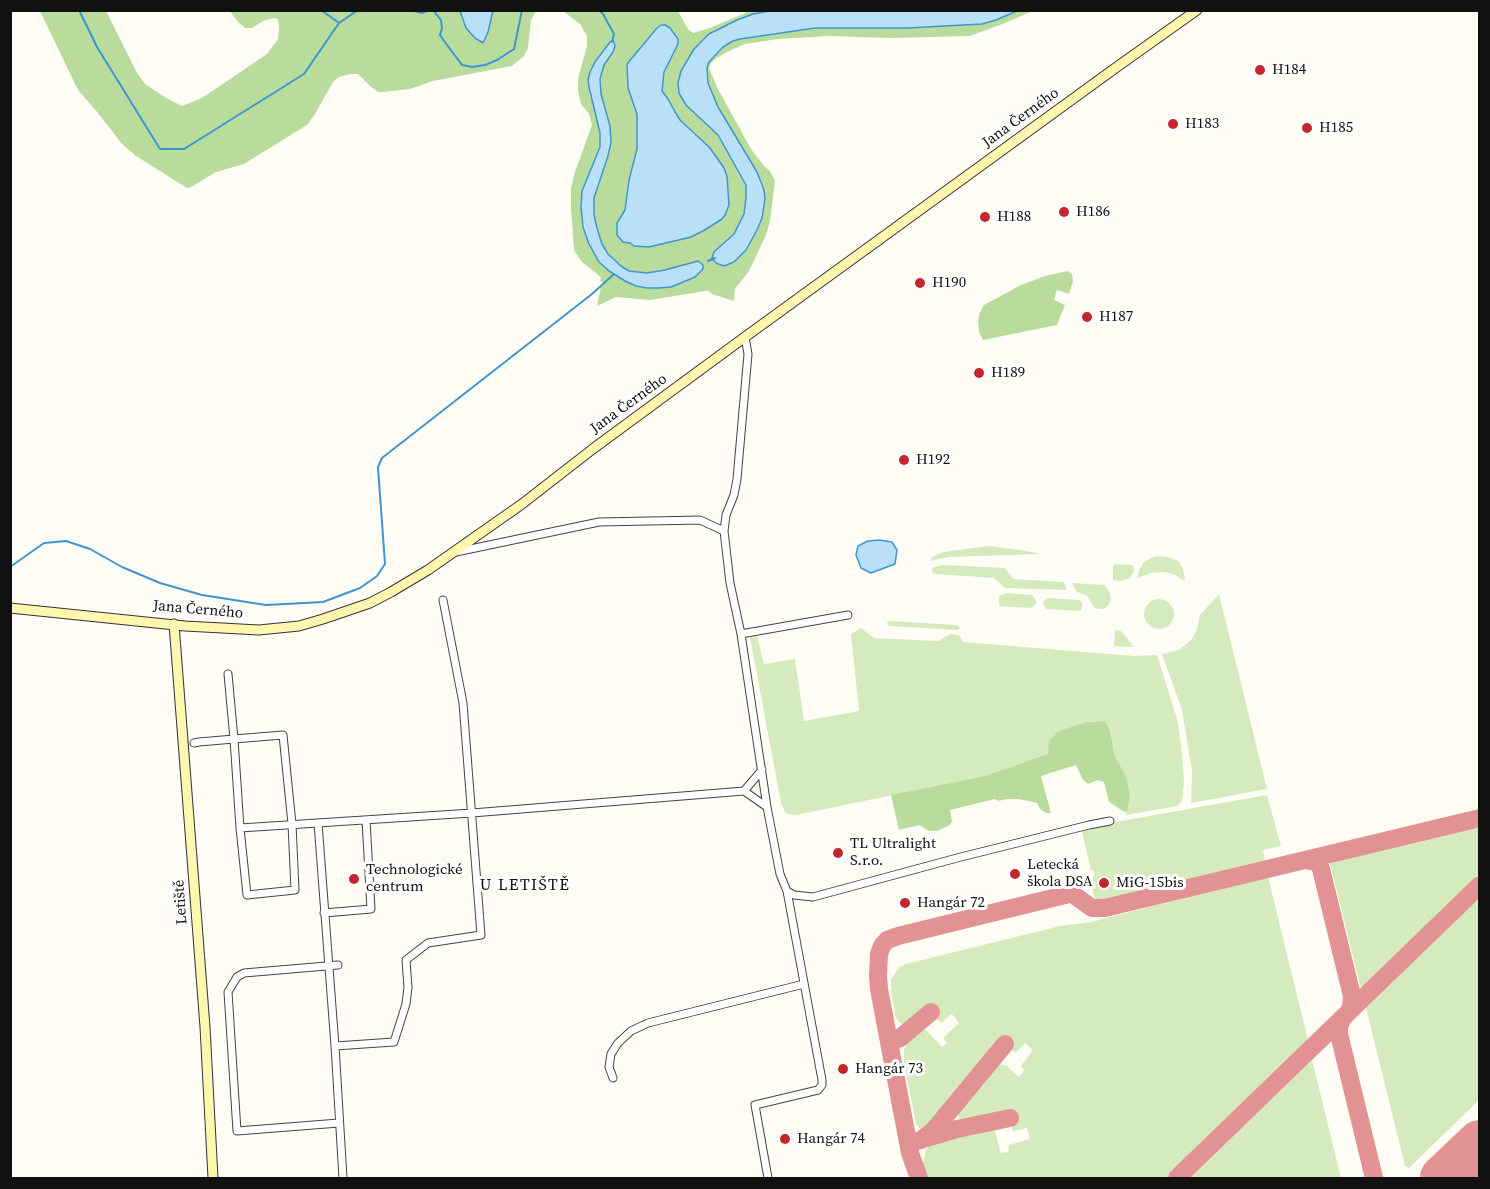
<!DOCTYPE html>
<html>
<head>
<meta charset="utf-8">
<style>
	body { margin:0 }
	#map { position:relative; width:1490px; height:1189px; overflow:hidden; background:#fffdf5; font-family:"Source Serif 4",serif }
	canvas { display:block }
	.frame { position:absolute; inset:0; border:12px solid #111; pointer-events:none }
</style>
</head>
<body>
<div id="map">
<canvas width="1490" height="1189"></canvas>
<div class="frame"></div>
</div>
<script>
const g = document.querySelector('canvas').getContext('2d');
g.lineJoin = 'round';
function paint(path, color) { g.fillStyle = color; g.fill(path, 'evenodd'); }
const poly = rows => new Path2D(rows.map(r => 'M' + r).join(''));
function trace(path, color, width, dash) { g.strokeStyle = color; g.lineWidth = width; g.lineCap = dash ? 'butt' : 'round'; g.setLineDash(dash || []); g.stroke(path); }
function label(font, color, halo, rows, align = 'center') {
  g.font = font + ' "Source Serif 4",serif'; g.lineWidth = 6; g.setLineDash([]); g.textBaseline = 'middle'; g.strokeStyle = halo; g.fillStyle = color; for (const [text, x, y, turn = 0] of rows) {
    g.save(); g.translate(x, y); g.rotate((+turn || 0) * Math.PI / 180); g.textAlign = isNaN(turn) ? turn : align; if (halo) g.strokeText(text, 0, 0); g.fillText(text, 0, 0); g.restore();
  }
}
const green = poly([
	[990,546,1033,552,1040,554,949,557,930,561,932,557,943,552],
	[1156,556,1168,557,1178,561,1183,568,1185,581,1175,575,1164,572,1151,573,1137,578,1140,569,1143,563,1149,559],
	[1115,564,1133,565,1134,571,1130,578,1122,581,1113,580,1113,566],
	[943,565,1005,568,1013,579,1064,582,1067,590,1005,588,994,578,936,574,933,573,932,570,934,567],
	[1072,583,1104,585,1109,591,1111,597,1110,603,1104,609,1099,609,1095,608,1087,596,1076,591],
	[1006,593,1032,595,1036,600,1036,604,1031,608,999,606,999,596],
	[1219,594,1267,789,1191,803,1192,771,1182,710,1162,654,1179,650,1192,639,1197,629,1200,615],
	[1049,598,1079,600,1082,603,1082,608,1080,611,1047,609,1044,606,1043,601],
	'1144 614a15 15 0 1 1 30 0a15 15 0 1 1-30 0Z',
	[889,621,957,625,960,628,958,630,889,626,887,623],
	[861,628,874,638,938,641,951,634,959,635,963,642,1134,656,1157,655,1176,716,1179,730,1182,753,1184,783,1182,801,1177,806,1126,815,1130,795,1124,772,1115,757,1110,730,1105,721,1087,722,1049,754,985,776,796,815,788,814,785,812,781,803,750,637,757,636,764,664,795,659,804,721,859,711,851,634],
	[1116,630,1121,631,1134,647,1114,646,1115,632],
	[1267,795,1281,846,1263,850,1265,861,1104,901,1098,901,1094,897,1091,883,1094,874,1093,870,1091,870,1082,832,1087,827],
	[1479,826,1479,874,1361,989,1330,863],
	[1268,877,1308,1040,1166,1178,926,1178,923,1164,926,1149,931,1142,944,1138,993,1128,995,1132,1001,1153,1008,1152,1009,1145,1030,1139,1027,1128,1013,1131,1008,1113,966,1122,959,1118,958,1114,960,1108,997,1064,1006,1065,1019,1077,1024,1070,1021,1066,1033,1050,1025,1043,1016,1053,1001,1041,932,1125,927,1129,919,1128,916,1124,904,1062,904,1049,909,1038,922,1028,926,1030,942,1047,947,1043,943,1038,959,1023,952,1014,941,1023,927,1008,911,1023,904,1025,900,1023,896,1018,891,991,891,980,899,967,906,964,1060,926,1091,922],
	[1479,898,1479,1100,1409,1168,1405,1166,1366,1008],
	[1312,1060,1341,1178,1190,1178]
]);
const forest = poly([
	[40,11,106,11,137,73,145,84,166,98,182,106,202,98,267,54,278,39,279,27,278,19,274,18,263,21,252,28,245,28,238,22,230,11,460,11,463,22,469,32,473,34,488,32,493,11,536,11,531,20,528,48,524,56,512,66,433,81,410,89,383,92,378,92,370,86,358,74,351,74,339,77,333,82,315,114,307,125,244,164,216,172,191,187,187,188,136,156,122,144,98,113,78,90],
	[563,11,678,11,688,29,693,33,710,28,750,11,1033,11,1005,23,970,36,891,38,828,36,778,39,745,44,729,51,717,58,711,63,709,68,717,87,751,149,764,166,770,171,775,181,770,221,766,235,749,271,735,289,734,301,712,294,709,291,705,291,650,300,616,297,597,306,601,286,603,283,600,281,601,277,582,262,574,250,571,208,571,188,575,172,592,125,589,114,581,104,578,91,578,79,587,46,587,36,580,24],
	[674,32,678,39,678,44,664,72,662,91,668,99,674,110,680,120,710,148,727,176,728,188,691,237,649,247,634,246,630,243,623,242,617,223,625,210,629,180,637,149,637,114,628,88,627,64,636,54],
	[1068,271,1072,274,1073,281,1069,294,1057,290,1054,300,1065,305,1057,325,983,340,979,332,978,320,980,312,984,305,1021,285,1045,276],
	[1105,721,1110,730,1115,757,1124,772,1128,785,1130,795,1127,812,1123,811,1109,802,1104,782,1098,780,1088,784,1083,780,1076,765,1041,776,1051,813,1046,813,1040,809,1037,803,1019,799,1007,799,998,801,995,799,950,810,952,822,948,826,937,831,929,831,919,825,899,830,891,795,985,776,1048,754,1049,741,1059,731,1087,722]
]);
const water = poly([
	[775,10,1017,11,996,20,982,24,908,28,815,28,740,39,733,41,723,47,709,62,707,68,708,83,718,107,757,172,764,190,765,199,762,218,757,230,746,250,734,262,724,266,718,264,713,260,712,258,714,252,734,234,744,214,746,198,746,185,718,135,686,105,679,93,678,83,681,71,694,49,709,34,737,20,753,14,775,10],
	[460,11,493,11,488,32,483,43,475,38,466,28,460,11],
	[661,25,665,25,670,28,678,39,678,44,664,72,662,91,668,99,674,110,680,120,710,148,724,168,727,176,729,205,725,215,722,219,703,231,691,237,649,247,634,246,630,243,623,242,617,235,617,223,625,210,629,180,637,149,637,114,628,88,627,64,657,28,661,25],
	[613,40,615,46,613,52,604,65,600,79,601,94,610,126,611,142,608,156,594,198,594,215,597,228,602,244,608,254,621,266,629,271,647,273,665,270,698,261,703,265,703,269,695,277,671,287,658,288,647,288,636,286,625,281,609,271,599,262,589,244,583,227,581,207,582,191,600,147,600,133,589,87,588,80,590,72,595,62,610,42,613,40],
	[879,540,892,542,897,550,895,564,871,573,861,568,856,555,858,546,868,541,879,540]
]);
const stream = poly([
	[79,10,97,47,160,149,184,149,304,74,339,23,358,10],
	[321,10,339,23],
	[410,10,422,13,429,10],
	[433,10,441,20,442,28,440,35,447,45,462,65,472,67,485,65,497,60,514,49,522,10],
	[599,10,603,14,614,34,612,42],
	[708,261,715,258],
	[10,567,44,543,66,541,90,549,122,567,160,583,202,595,266,605,323,602,360,588,377,576,385,564,378,467,382,458,592,294,614,274]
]);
const taxiway = poly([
	[1305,860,1315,862,1319,864,1321,869,1352,996,1351,1007,1348,1013],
	[1343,1018,1339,1026,1339,1034,1374,1178],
	[889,1042,900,1038,931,1012],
	[926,1138,957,1129,1010,1118],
	[908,1143,921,1140,933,1131,1005,1044],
	[919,1178,910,1153,879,989,878,976,879,954,882,946,887,940,898,936,1069,894,1074,895,1092,908,1105,908,1480,818],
	[1177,1178,1480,885],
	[1440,1178,1480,1141]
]);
const runway = poly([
	[1443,1178,1480,1143]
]);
const street = poly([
	[745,337,748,354,737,479,734,495,726,515,724,531,730,583,741,634,767,807],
	[456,552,599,522,700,520,724,531],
	[741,634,848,615],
	[194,743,199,742,234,739,283,735,292,824,295,890,247,895,240,828,234,739,228,674],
	[744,791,762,770],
	[318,823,335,1046,343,1178],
	[240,828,472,813,744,791,767,807,780,874,787,891,822,1080,822,1085,818,1090,755,1105,768,1178],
	[787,891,794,895,813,897,957,858,1089,825,1110,821],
	[324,913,371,909,366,820],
	[338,965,244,973,237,977,228,992,237,1131,339,1123],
	[335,1046,394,1042,406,1004,408,987,406,960,428,943,481,935,463,703,443,600],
	[613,1078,609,1067,611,1054,618,1043,631,1031,648,1023,804,984]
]);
const secondary = poly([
	[10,608,185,626,259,630,299,626,323,619,370,603,391,592,428,570,522,504,594,448,745,337,1114,69,1197,10],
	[174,624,205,1027,213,1178]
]);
const markers = [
	[1260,70,6,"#c4262e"],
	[1173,124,6,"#c4262e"],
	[1307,128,6,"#c4262e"],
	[1064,212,6,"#c4262e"],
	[985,217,6,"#c4262e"],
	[920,283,6,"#c4262e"],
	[1087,317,6,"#c4262e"],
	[979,373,6,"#c4262e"],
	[904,460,6,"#c4262e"],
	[838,853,6,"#c4262e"],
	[1015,874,6,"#c4262e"],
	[354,879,6,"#c4262e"],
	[1104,883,6,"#c4262e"],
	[905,903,6,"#c4262e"],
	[843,1069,6,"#c4262e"],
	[785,1139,6,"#c4262e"]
];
const poiNames = [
	["H184",1272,70],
	["H183",1185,124],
	["H185",1319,128],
	["H186",1076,212],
	["H188",997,217],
	["H190",932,283],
	["H187",1099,317],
	["H189",991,373],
	["H192",916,460],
	["TL Ultralight",850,844],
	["S.r.o.",850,861],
	["Letecká",1027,865],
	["škola DSA",1027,882],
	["Technologické",366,870],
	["centrum",366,887],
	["MiG-15bis",1116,883],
	["Hangár 72",917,903],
	["Hangár 73",855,1069],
	["Hangár 74",797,1139]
];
const streetNames = [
	["Jana Černého",1021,118,-36],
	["Jana Černého",629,404,-36],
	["Jana Černého",198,610,5],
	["Letiště",181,902,-94]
];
const neighbourhoodNames = [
	["U LETIŠTĚ",525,886]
];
paint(green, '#d5ebbd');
paint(forest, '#b9dc9c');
paint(water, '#b9e0f7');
trace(water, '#3f96cf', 1.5);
trace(stream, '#3f96cf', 2);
trace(taxiway, '#e29292', 18);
trace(runway, '#e29292', 46);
trace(street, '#444', 9);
trace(secondary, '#333', 11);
trace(street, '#fff', 7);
trace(secondary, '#fff6b0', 9);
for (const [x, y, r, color] of markers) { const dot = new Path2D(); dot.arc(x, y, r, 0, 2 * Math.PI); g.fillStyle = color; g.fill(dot); trace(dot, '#fff', 2); }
label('15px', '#111', '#fff', poiNames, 'left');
label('15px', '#111', '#fff', streetNames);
g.letterSpacing = '1.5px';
label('16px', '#111', '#fff', neighbourhoodNames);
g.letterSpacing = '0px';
</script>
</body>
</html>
